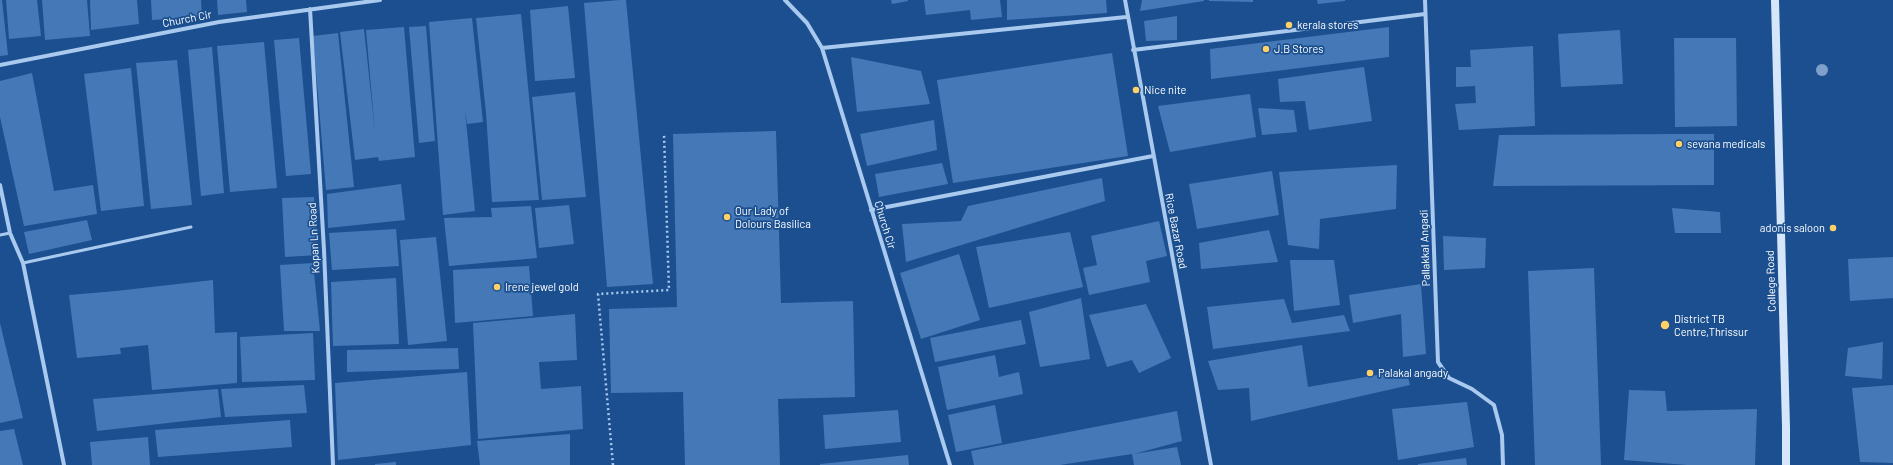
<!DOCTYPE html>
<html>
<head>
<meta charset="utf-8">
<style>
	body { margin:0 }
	canvas { display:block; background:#1b4f8f }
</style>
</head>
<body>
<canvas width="1893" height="465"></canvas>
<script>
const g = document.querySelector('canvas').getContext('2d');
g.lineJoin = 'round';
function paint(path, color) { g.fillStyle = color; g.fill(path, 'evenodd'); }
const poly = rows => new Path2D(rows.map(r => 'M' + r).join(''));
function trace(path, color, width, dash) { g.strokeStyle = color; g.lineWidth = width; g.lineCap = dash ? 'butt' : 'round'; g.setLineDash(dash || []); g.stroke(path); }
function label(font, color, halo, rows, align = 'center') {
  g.font = font + ' Barlow,sans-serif'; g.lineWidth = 3.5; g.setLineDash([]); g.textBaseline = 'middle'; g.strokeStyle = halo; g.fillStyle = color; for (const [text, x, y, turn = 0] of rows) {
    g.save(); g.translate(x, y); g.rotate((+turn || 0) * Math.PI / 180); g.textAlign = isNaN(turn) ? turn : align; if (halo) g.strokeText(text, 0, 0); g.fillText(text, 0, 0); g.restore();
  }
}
const building = poly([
	[0,0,2,0,8,55,0,56],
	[6,0,37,0,41,36,9,39],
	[42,0,87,0,90,36,45,40],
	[90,0,137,0,139,24,91,30],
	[151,0,201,0,202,17,152,20],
	[217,0,246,0,247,12,218,15],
	[620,0,626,0,653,284,607,287,584,3],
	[891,0,908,0,908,1,892,4],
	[924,0,1000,0,1002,17,971,20,970,10,926,15],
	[1007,0,1106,0,1107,13,1007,20],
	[1142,0,1204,0,1204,1,1140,11],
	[1209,0,1253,0,1253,2,1209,1],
	[1317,0,1345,0,1345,1,1318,4],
	[568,6,575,78,535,81,530,10],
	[521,14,539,200,492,202,486,113,476,18],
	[1177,16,1177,40,1146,41,1144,21],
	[472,18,483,122,467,124,465,111,475,211,443,215,429,22],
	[426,26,435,141,419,143,409,27],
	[404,27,415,157,379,161,378,157,355,160,340,32,364,29,375,132,366,30],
	[1389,27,1389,57,1211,79,1210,49],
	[1620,30,1623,84,1561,87,1558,34],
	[338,33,354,187,326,190,313,36],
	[299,38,311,174,286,176,274,40],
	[1674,38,1736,38,1737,126,1675,127],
	[264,42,277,188,230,192,217,46],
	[1533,46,1535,126,1459,130,1455,104,1476,103,1475,86,1456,87,1456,67,1471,67,1470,50],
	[212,47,224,193,201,196,188,50],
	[1112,53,1128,156,953,183,937,80],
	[851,57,921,71,930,104,857,112],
	[177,60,192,205,151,209,136,63],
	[1364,67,1372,121,1309,130,1305,101,1280,102,1278,79],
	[131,68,144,206,101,211,84,74],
	[32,73,54,191,93,185,97,214,24,226,0,117,0,81],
	[575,92,586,197,542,200,532,97],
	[1250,94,1256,137,1170,152,1158,106],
	[1258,108,1294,110,1297,132,1262,135],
	[934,120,937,150,867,166,860,134],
	[776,131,781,303,853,301,855,397,778,399,780,465,685,465,683,392,611,393,609,309,677,307,673,134],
	[1678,134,1714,134,1714,185,1493,186,1499,135],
	[942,163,948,184,879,197,875,174],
	[1397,165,1396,209,1320,219,1319,249,1288,245,1279,172],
	[1272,171,1279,215,1197,229,1189,184],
	[1102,178,1105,201,906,262,902,224,961,221,968,206],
	[401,184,405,220,328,228,327,194],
	[314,197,318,255,285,257,282,198],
	[569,205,574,244,539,248,535,208],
	[531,206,537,258,449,266,444,218,492,217,491,208],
	[1672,208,1720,212,1721,233,1675,233],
	[87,220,92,240,29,254,24,232],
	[1159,221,1167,256,1146,261,1150,282,1089,295,1083,268,1097,265,1091,236],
	[396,229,399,266,332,270,329,233],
	[1269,230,1278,262,1201,269,1199,243],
	[1070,232,1083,287,989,308,976,247],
	[1443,236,1486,238,1485,268,1444,270],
	[436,237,447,341,408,345,400,240],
	[959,254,980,320,921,339,900,273],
	[1893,257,1893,298,1850,301,1848,259],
	[1290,260,1334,260,1340,305,1294,311],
	[313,263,320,331,284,331,280,265],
	[529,266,533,316,455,323,453,270],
	[1594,268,1601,465,1535,465,1528,271],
	[396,278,399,344,333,346,331,282],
	[213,280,215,333,237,332,237,383,152,390,148,345,120,348,121,354,77,358,69,295,116,291],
	[1421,284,1426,354,1403,357,1401,314,1353,323,1349,295],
	[1081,298,1090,359,1040,367,1029,312],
	[1284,299,1292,323,1344,315,1350,331,1213,349,1207,307],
	[1146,304,1171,358,1139,373,1132,360,1107,367,1089,315],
	[575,314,577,360,539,362,541,389,581,386,583,429,478,439,473,323],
	[1021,320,1026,344,935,362,930,338],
	[0,323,23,418,0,423],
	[313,333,315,380,242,382,240,337],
	[1883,342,1882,379,1845,376,1848,348],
	[1302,345,1308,387,1406,370,1410,385,1251,421,1249,388,1218,390,1208,361],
	[458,348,459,369,347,372,347,350],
	[995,355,999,377,1019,372,1023,394,947,410,938,367],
	[467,372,471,445,338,460,335,383],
	[304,385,307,413,225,417,221,389],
	[1893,385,1893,463,1860,462,1852,388],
	[218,389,221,417,97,431,93,399],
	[1629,390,1665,391,1667,411,1757,409,1755,465,1687,465,1624,460],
	[1467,402,1474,447,1398,460,1392,409],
	[995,405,1002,443,956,452,948,415],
	[898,410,901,442,825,449,823,415],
	[1177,411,1182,441,1134,454,1177,447,1181,465,1134,465,1132,454,1060,465,974,465,971,451],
	[290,420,292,447,158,457,155,430],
	[14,429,23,465,0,465,0,431],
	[570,434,570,465,480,465,477,441],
	[148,437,150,465,92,465,90,442],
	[908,455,909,465,820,465,820,464],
	[1466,458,1467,465,1418,465,1418,464],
	[396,462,396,465,375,465,375,464]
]);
const path = poly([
	[613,465,598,294,669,290,664,134]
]);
const service = poly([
	[0,235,10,233],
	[23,263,191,227]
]);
const minor = poly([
	[785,0,807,23,822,48,950,465],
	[1125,0,1211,465],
	[1425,0,1438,362,1449,378,1472,389,1494,405,1502,435,1503,465],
	[310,9,324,250,333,465],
	[822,48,1126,17],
	[1133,50,1425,14],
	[0,65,219,22,380,0],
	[0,185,10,233,23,263,64,465],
	[871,210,1153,156]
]);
const secondary = poly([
	[1775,0,1786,427,1786,465]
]);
const trees = [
	[1822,70]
];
const markers = [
	[1289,25,4,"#ffd166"],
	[1266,49,4,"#ffd166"],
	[1136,90,4,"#ffd166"],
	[1679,144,4,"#ffd166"],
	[727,217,4,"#ffd166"],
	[1833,228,4,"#ffd166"],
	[497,287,4,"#ffd166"],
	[1665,325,5,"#ffd166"],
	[1370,373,4,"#ffd166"]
];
const streetNames = [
	["Church Cir",187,19,-11],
	["Church Cir",885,225,73],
	["Rice Bazar Road",1176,231,79],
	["Kopan Ln Road",314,238,-93],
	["Pallakkal Angadi",1425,248,-92],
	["College Road",1771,281,-92]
];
const poiNames = [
	["kerala stores",1297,25],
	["J.B Stores",1274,49],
	["Nice nite",1144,90],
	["sevana medicals",1687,144],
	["Our Lady of",735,211],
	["Dolours Basilica",735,224],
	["adonis saloon",1825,228,"right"],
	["Irene jewel gold",505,287],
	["District TB",1674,319],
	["Centre,Thrissur",1674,332],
	["Palakal angady",1378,373]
];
paint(building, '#4478b7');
trace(path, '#a9c9ee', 2.5, [2, 3]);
trace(service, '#a9c9ee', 3);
trace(minor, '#a9c9ee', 4);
trace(secondary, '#d6e6fa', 8);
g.fillStyle = '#7ea0ca';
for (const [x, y] of trees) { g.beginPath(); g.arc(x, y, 6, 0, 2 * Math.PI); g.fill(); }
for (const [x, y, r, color] of markers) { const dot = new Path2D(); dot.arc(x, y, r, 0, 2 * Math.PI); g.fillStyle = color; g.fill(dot); trace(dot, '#1b4f8f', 1.5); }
label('11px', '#fff', '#1b4f8f', streetNames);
label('11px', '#fff', '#1b4f8f', poiNames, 'left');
</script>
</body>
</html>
